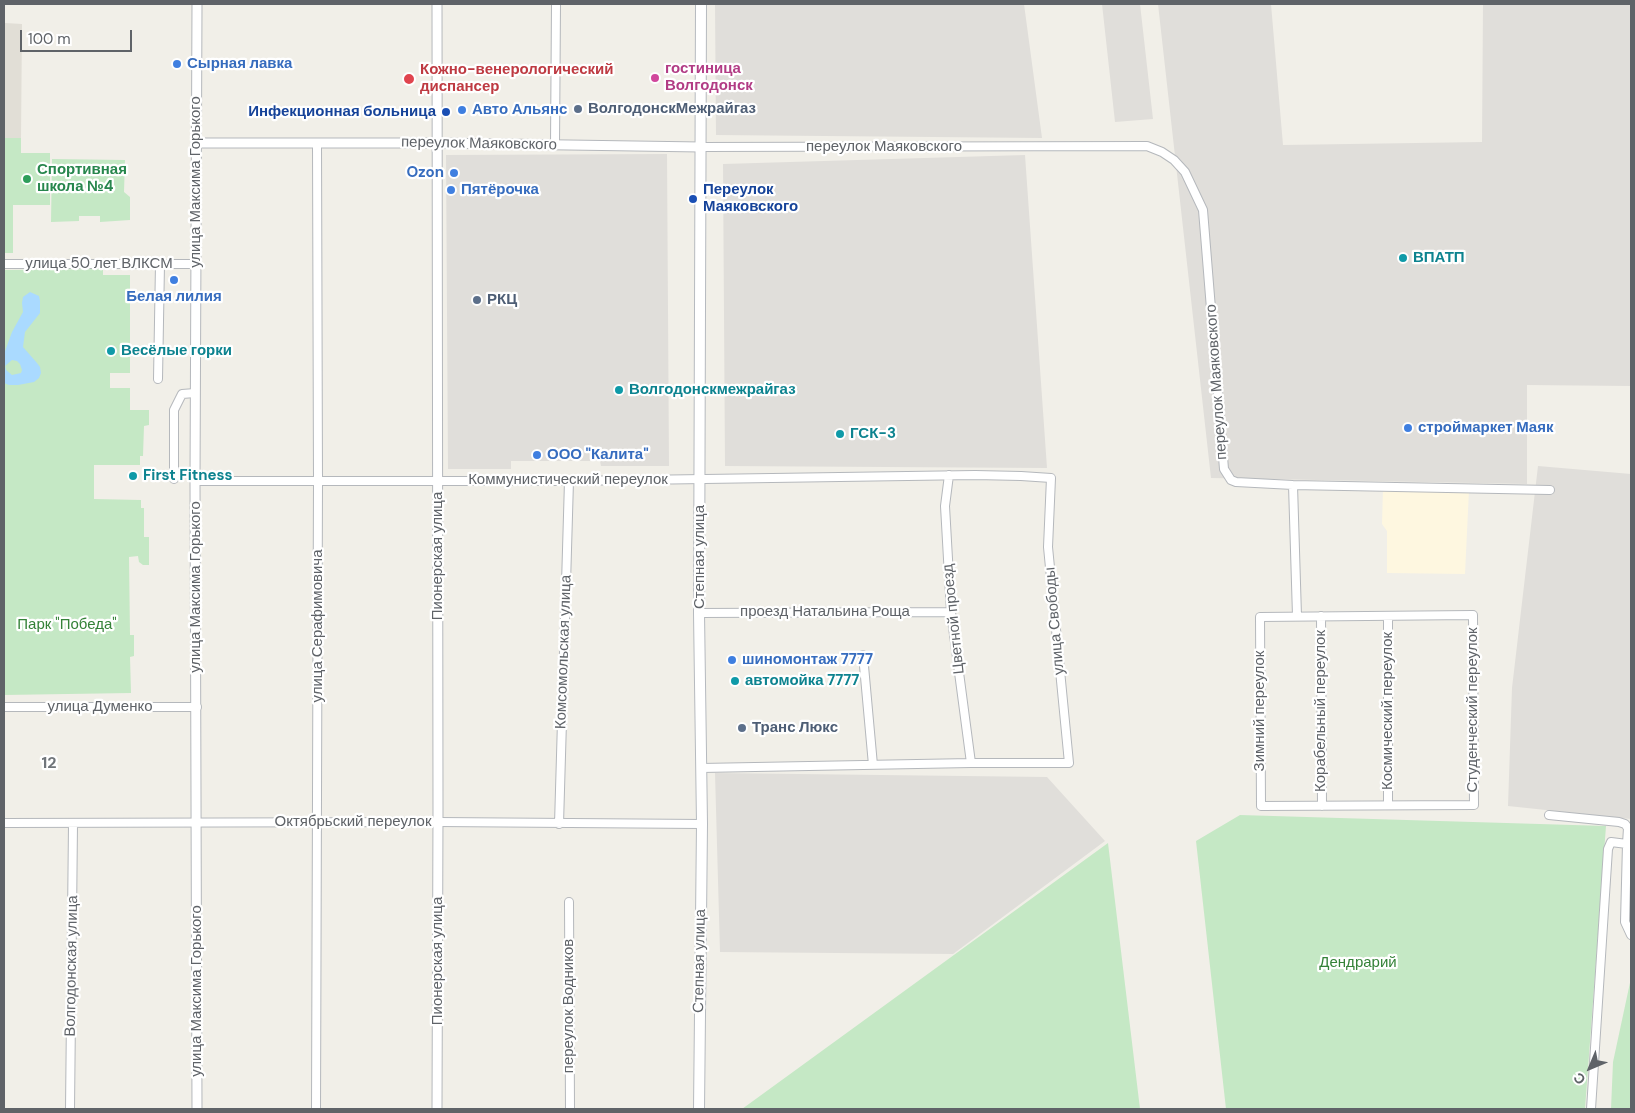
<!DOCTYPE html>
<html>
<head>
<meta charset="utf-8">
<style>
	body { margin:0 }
	#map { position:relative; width:1635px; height:1113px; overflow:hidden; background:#f1efe8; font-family:"DM Sans",sans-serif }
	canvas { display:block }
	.frame { position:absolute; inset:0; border:5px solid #5f6368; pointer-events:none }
	.north { position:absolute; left:1565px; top:1043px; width:50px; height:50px; -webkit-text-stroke:4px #fff; paint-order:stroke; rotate:225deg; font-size:14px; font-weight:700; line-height:20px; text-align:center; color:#5f6368 }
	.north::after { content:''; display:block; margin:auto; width:18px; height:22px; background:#5f6368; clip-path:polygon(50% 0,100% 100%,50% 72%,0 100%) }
	.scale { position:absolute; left:20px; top:30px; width:112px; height:22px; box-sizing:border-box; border:2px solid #5f6368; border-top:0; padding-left:6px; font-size:15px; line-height:18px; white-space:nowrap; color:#5f6368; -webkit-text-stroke:4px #fff; paint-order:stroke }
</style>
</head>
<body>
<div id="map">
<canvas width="1635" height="1113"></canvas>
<div class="frame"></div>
<div class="north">С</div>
<div class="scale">100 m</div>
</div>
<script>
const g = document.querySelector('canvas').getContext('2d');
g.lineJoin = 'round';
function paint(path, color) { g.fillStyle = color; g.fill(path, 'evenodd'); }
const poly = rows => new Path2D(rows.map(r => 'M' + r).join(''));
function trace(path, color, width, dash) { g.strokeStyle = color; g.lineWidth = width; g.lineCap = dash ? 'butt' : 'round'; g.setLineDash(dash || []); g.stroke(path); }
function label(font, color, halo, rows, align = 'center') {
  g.font = font + ' "DM Sans",sans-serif'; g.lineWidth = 4.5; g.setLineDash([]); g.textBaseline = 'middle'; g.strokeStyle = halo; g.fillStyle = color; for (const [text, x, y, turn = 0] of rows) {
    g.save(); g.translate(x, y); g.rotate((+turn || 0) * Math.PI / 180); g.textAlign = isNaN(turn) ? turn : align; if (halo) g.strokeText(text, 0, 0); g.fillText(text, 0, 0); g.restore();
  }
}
const commercial = poly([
	[1383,488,1469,490,1465,574,1387,573,1387,531,1382,524]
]);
const industrial = poly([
	[715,4,1024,4,1042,138,716,135],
	[1102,4,1140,4,1153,119,1115,122],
	[1158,4,1271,4,1283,145,1482,142,1483,4,1631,4,1631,386,1527,385,1527,484,1211,478],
	[667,154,669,466,601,466,600,461,511,461,511,469,448,469,446,155],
	[1025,155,1047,468,725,466,723,164],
	[1538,466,1631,474,1631,819,1508,806,1512,688],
	[715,773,1047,777,1105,841,953,954,720,952]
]);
const education = poly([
	[4,6,5,23,22,24,21,138,4,138]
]);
const green = poly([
	[4,138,21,138,21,153,50,153,50,205,13,205,13,253,4,253],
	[52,159,125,160,124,192,130,197,130,220,100,222,100,216,79,216,79,221,51,222],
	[103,269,103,275,130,275,130,373,110,373,110,388,130,388,130,410,149,410,149,425,144,426,143,456,140,456,140,465,94,465,94,499,141,500,141,508,144,508,144,537,149,537,149,565,143,565,139,562,138,556,129,557,130,635,134,635,134,656,130,657,131,693,4,695,4,270],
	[1240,815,1606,826,1585,1109,1226,1109,1196,841],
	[1108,843,1140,1109,742,1109],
	[1631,978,1631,1109,1611,1109,1613,1062]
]);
const water = poly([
	[30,292,39,296,40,301,40,313,25,332,23,347,37,363,40,367,41,373,39,378,34,382,18,385,9,385,4,383,4,354,12,332,23,312,22,303,23,297],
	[12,360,17,361,20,364,22,370,21,373,12,375,6,370,5,366]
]);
const minor = poly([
	[555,145,556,4],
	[701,147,1147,146,1162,152,1174,160,1185,172,1203,210,1224,469,1231,480,1236,482,1293,485,1550,490],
	[4,264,195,264],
	[158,379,160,264],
	[949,475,945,506,951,612,971,763],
	[174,479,174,410,182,394,195,393],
	[195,481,569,481,975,475,1021,476,1051,478,1048,547,1069,763,971,763,701,768],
	[1293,485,1297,616],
	[699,613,951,612],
	[1473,615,1474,805,1261,806,1260,617,1473,615],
	[1321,616,1322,806],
	[1388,616,1388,805],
	[863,655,873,765],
	[4,707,197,707],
	[1549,815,1619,822,1625,824,1628,828,1627,844],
	[4,823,438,822,702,824],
	[559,824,569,481],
	[569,902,570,1109],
	[70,1109,73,824],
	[316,1109,318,481,317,143],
	[1591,1109,1608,849,1611,842,1627,844,1625,922,1631,935]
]);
const tertiary = poly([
	[197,4,195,481,197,1109],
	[437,4,438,811,437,1109],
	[196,143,436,143,701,147]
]);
const secondary = poly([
	[699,1109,702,824,699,613,701,4]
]);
const markers = [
	[177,64,5,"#3f7fe0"],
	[655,78,5,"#d1479c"],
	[409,79,6,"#e0444e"],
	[578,109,5,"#5c6f8a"],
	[462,110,5,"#3f7fe0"],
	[446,112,5,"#1a4fb4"],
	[454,173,5,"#3f7fe0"],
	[27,179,5,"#2e9e5b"],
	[451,190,5,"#3f7fe0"],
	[693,199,5,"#1a4fb4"],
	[1403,258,5,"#0f9aa8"],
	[174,280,5,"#3f7fe0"],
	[477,300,5,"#5c6f8a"],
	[111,351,5,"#0f9aa8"],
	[619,390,5,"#0f9aa8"],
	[1408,428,5,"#3f7fe0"],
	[840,434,5,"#0f9aa8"],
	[537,455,5,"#3f7fe0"],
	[133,476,5,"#0f9aa8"],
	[732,660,5,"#3f7fe0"],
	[735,681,5,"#0f9aa8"],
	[742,728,5,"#5c6f8a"]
];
const shopNames = [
	["Сырная лавка",187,64],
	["Авто Альянс",472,110],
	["Ozon",444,173,"right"],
	["Пятёрочка",461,190],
	["Белая лилия",174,297,"center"],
	["строймаркет Маяк",1418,428],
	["ООО \"Калита\"",547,455],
	["шиномонтаж 7777",742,660]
];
const hotelNames = [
	["гостиница",665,69],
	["Волгодонск",665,86]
];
const healthNames = [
	["Кожно-венерологический",420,70],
	["диспансер",420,87]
];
const serviceNames = [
	["ВолгодонскМежрайгаз",588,109],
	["РКЦ",487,300],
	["Транс Люкс",752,728]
];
const transitNames = [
	["Инфекционная больница",436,112],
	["Переулок",703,190,"left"],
	["Маяковского",703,207,"left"]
];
const streetNames = [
	["переулок Маяковского",479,144,1],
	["переулок Маяковского",884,147],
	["улица Максима Горького",196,182,-90],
	["улица 50 лет ВЛКСМ",99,264],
	["переулок Маяковского",1217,382,-94],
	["Коммунистический переулок",568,480],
	["Пионерская улица",438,556,-90],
	["Степная улица",700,557,-90],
	["улица Максима Горького",196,587,-90],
	["проезд Натальина Роща",825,612],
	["Цветной проезд",954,619,-96],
	["улица Свободы",1055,621,-95],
	["улица Серафимовича",318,626,-90],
	["Комсомольская улица",564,652,-88],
	["улица Думенко",100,707],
	["Студенческий переулок",1473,710,-90],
	["Зимний переулок",1260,711,-90],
	["Корабельный переулок",1321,711,-90],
	["Космический переулок",1388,711,-90],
	["Октябрьский переулок",353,822],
	["Пионерская улица",438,961,-90],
	["Степная улица",700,961,-89],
	["Волгодонская улица",72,966,-89],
	["улица Максима Горького",197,991,-90],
	["переулок Водников",569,1006,-90]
];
const leisureNames = [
	["Спортивная",37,170],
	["школа №4",37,187]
];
const cultureNames = [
	["ВПАТП",1413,258],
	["Весёлые горки",121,351],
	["Волгодонскмежрайгаз",629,390],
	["ГСК-3",850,434],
	["First Fitness",143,476],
	["автомойка 7777",745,681]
];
const parkNames = [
	["Парк \"Победа\"",67,625],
	["Дендрарий",1358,963]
];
const neighbourhoodNames = [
	["12",49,764]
];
paint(commercial, '#fef7e0');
paint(industrial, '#e0deda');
paint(education, '#e1ded6');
paint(green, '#c5e8c5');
paint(water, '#aadaff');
trace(minor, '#b5b8bc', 10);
trace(tertiary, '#b5b8bc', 11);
trace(secondary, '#b6babf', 12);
trace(minor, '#fff', 8);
trace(tertiary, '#fff', 9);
trace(secondary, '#fff', 10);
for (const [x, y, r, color] of markers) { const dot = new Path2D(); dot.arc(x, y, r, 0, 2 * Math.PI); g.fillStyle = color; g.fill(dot); trace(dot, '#fff', 2); }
label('bold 15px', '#366cbe', '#fff', shopNames, 'left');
label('bold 15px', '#b23c85', '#fff', hotelNames, 'left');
label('bold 15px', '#be3a42', '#fff', healthNames, 'left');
label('bold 15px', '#4e5e75', '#fff', serviceNames, 'left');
label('bold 15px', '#164399', '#fff', transitNames, 'right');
label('15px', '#5f6368', '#fff', streetNames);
label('bold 15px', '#27864d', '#fff', leisureNames, 'left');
label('bold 15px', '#0d838f', '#fff', cultureNames, 'left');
label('15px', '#348238', '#fff', parkNames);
label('bold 16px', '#70757a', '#fff', neighbourhoodNames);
</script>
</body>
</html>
